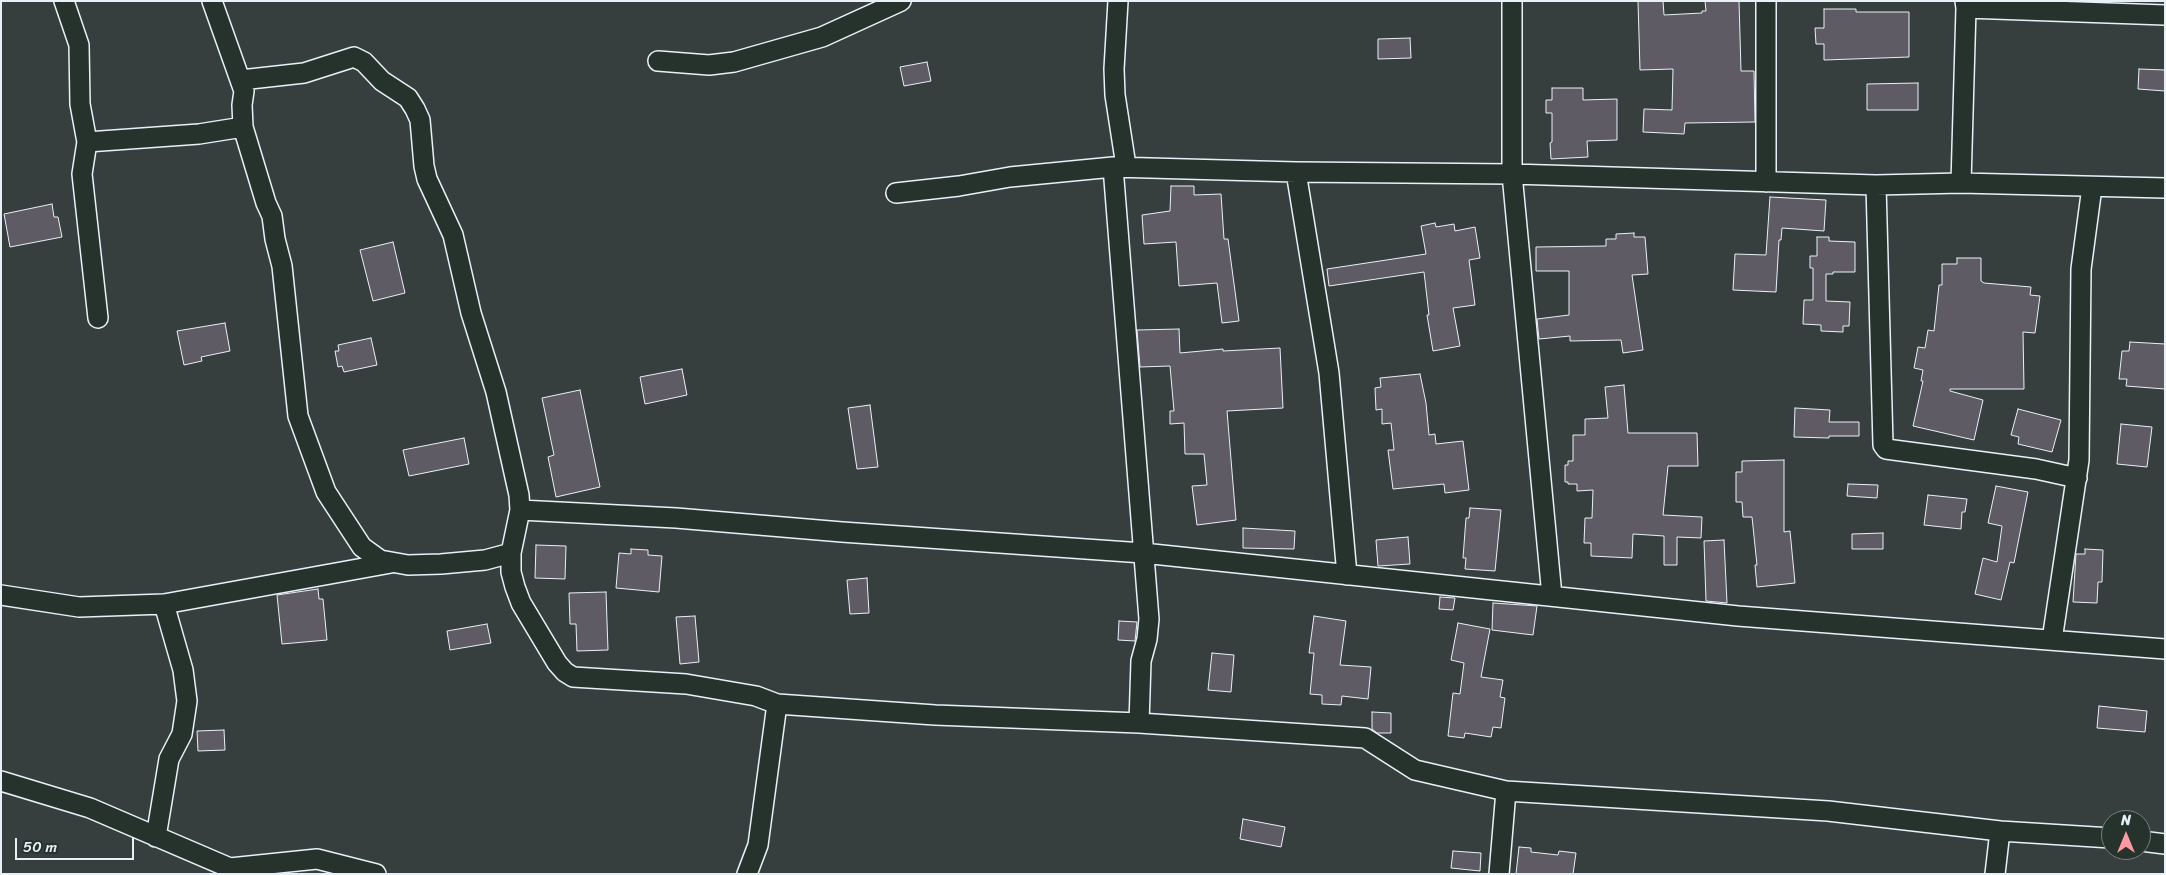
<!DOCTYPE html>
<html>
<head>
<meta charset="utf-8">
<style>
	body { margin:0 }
	#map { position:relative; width:2166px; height:875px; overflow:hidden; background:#373f3e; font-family:Sriracha,sans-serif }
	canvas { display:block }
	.frame { position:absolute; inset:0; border:2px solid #e8f1f8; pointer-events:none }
	.north { position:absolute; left:2101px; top:810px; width:50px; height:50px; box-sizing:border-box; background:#26332d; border:1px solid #747f7e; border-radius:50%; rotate:0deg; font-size:14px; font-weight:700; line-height:20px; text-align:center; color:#e8f1f8 }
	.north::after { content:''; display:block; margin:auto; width:18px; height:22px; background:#ff9aa2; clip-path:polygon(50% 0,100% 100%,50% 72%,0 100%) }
	.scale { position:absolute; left:15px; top:838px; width:119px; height:22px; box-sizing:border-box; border:2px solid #e8f1f8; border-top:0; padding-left:6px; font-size:15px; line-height:18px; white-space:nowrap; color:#e8f1f8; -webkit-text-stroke:4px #26332d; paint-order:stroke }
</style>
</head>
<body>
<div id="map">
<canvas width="2166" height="875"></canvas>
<div class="frame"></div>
<div class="north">N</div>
<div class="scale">50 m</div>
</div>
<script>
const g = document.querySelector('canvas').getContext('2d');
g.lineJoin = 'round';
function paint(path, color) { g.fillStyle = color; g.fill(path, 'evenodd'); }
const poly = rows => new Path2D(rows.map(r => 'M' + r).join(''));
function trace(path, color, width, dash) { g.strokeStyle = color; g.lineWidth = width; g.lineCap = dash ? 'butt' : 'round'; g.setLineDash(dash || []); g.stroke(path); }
const building = poly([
	[1638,1,1663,1,1664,15,1702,13,1702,11,1706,11,1705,1,1739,1,1741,71,1754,71,1755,122,1685,123,1684,134,1643,132,1644,109,1672,110,1673,69,1640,70,1638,1],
	[1824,9,1856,9,1856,12,1909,12,1909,57,1824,60,1824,44,1816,44,1815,28,1824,28,1824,9],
	[1410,38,1411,58,1378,59,1378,39,1410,38],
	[927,62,931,81,904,86,900,67,927,62],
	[2139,69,2165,70,2165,91,2138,89,2139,69],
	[1918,83,1918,110,1867,110,1867,84,1918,83],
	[1552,88,1583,88,1583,100,1617,99,1617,140,1587,141,1588,157,1551,159,1550,143,1552,142,1552,113,1546,113,1546,100,1552,100,1552,88],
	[1171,186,1194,186,1194,195,1221,194,1224,239,1228,239,1239,321,1222,323,1217,283,1179,286,1176,242,1144,244,1142,215,1170,211,1171,186],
	[1770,197,1826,200,1824,231,1782,228,1781,240,1779,240,1776,292,1733,290,1735,254,1766,255,1770,197],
	[52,204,54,217,58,217,62,237,10,247,4,214,52,204],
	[1435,223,1436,227,1454,224,1455,231,1475,227,1480,258,1469,260,1475,305,1453,308,1460,346,1433,351,1427,315,1429,315,1424,272,1329,286,1327,269,1426,254,1421,226,1435,223],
	[1634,233,1634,237,1645,237,1648,274,1632,275,1643,350,1623,353,1621,340,1570,341,1570,336,1539,339,1537,319,1569,315,1569,271,1536,271,1536,247,1606,246,1606,239,1616,239,1616,234,1634,233],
	[1817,237,1829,237,1829,241,1855,242,1855,272,1833,272,1833,274,1826,274,1826,301,1850,302,1849,326,1843,326,1843,332,1821,331,1821,325,1803,324,1804,300,1813,300,1813,268,1810,268,1810,256,1817,256,1817,237],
	[393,242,405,293,373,301,360,250,393,242],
	[1957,258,1981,258,1981,281,1984,283,2031,287,2030,295,2040,296,2035,333,2023,332,2024,389,1950,389,1950,391,1983,400,1974,440,1913,426,1923,381,1921,381,1923,370,1914,368,1918,347,1925,348,1928,330,1934,331,1939,285,1942,285,1942,264,1957,264,1957,258],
	[225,323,230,351,201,357,202,361,184,365,177,331,225,323],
	[1179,329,1180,353,1223,349,1223,351,1280,348,1283,408,1227,411,1236,520,1197,525,1192,486,1207,485,1204,454,1185,454,1184,423,1170,424,1170,411,1174,411,1170,366,1140,367,1137,330,1179,329],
	[371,338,377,365,344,372,342,366,338,367,335,351,339,351,338,345,371,338],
	[2130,342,2165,344,2165,389,2126,386,2127,379,2119,379,2122,351,2129,351,2130,342],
	[682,369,687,395,645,404,640,377,682,369],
	[1420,374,1426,403,1429,435,1435,434,1436,444,1463,441,1469,490,1445,493,1444,484,1393,489,1388,450,1394,450,1391,423,1382,424,1382,409,1376,410,1375,388,1381,387,1380,378,1420,374],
	[1624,385,1628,433,1697,433,1698,466,1668,466,1663,515,1702,517,1701,538,1677,537,1677,565,1664,565,1664,536,1633,534,1632,558,1591,556,1591,543,1584,543,1585,518,1592,518,1593,490,1577,491,1577,484,1568,484,1568,482,1565,482,1565,465,1568,465,1568,461,1573,461,1573,435,1585,435,1585,419,1608,418,1605,387,1624,385],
	[580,390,600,487,556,497,548,457,554,455,542,398,580,390],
	[870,405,878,467,857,469,848,408,870,405],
	[1795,408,1830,410,1829,422,1859,422,1859,436,1829,436,1829,438,1794,437,1795,408],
	[2018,409,2061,420,2052,452,2018,444,2019,437,2011,435,2018,409],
	[2121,424,2152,427,2147,467,2117,464,2121,424],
	[464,438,469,464,409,476,403,450,464,438],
	[1784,460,1784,532,1790,531,1795,583,1757,587,1755,565,1757,565,1752,517,1743,517,1742,502,1736,502,1736,472,1742,472,1742,461,1784,460],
	[1848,484,1878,485,1877,498,1847,496,1848,484],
	[1996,486,2028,492,2014,563,2010,562,2001,600,1975,594,1983,558,1997,562,2002,526,1988,523,1996,486],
	[1928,495,1967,499,1965,512,1962,512,1961,529,1924,525,1928,495],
	[1470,508,1501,510,1495,571,1465,569,1466,558,1463,558,1466,518,1469,518,1470,508],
	[1243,528,1295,531,1294,549,1243,548,1243,528],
	[1883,533,1883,549,1852,549,1852,534,1883,533],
	[1408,537,1410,564,1378,566,1376,540,1408,537],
	[1724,540,1727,603,1706,601,1704,541,1724,540],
	[536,545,566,546,565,579,535,578,536,545],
	[631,549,648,550,648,555,662,556,659,592,616,588,619,553,631,554,631,549],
	[2085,549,2103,550,2102,582,2098,582,2097,603,2073,602,2076,554,2085,554,2085,549],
	[867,578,869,613,850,614,847,580,867,578],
	[318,589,319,599,323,599,327,640,282,644,277,595,318,589],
	[606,592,608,650,577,651,576,624,570,624,569,593,606,592],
	[1440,597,1455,598,1453,610,1439,609,1440,597],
	[1493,603,1537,606,1533,635,1492,630,1493,603],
	[695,616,699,662,680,664,676,617,695,616],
	[1314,616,1346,621,1340,665,1371,667,1368,699,1342,696,1341,705,1322,704,1322,695,1310,694,1314,653,1309,653,1314,616],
	[1119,621,1137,622,1135,641,1118,640,1119,621],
	[1458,623,1490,629,1481,677,1503,680,1500,697,1505,698,1501,728,1493,727,1491,737,1465,733,1464,738,1448,736,1453,693,1460,694,1464,663,1451,660,1458,623],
	[487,624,491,643,450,650,447,631,487,624],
	[1212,653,1234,655,1231,692,1208,690,1212,653],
	[2099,706,2147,711,2145,732,2097,728,2099,706],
	[1372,712,1391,713,1391,733,1377,733,1372,729,1372,712],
	[224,730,225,750,198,751,197,731,224,730],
	[1243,819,1285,827,1281,847,1240,839,1243,819],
	[1519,847,1531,848,1531,852,1558,855,1559,851,1576,853,1573,874,1516,874,1519,847],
	[1453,851,1481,853,1480,871,1451,868,1453,851]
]);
const minor = poly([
	[64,1,79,45,80,104,87,142],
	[212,1,244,91,242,105,243,127,266,203,272,216,275,239,282,266,298,416,326,492,362,547,380,560,408,565,441,564,485,560,511,553],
	[1118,1,1114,69,1115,95,1126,166],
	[1512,1,1512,174,1552,596],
	[1766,1,1766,182],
	[1966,8,2165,15],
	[658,61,709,65,734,62,822,37,901,1],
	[241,80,304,73,354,57,364,62,382,81,408,98,415,109,420,120,424,166,427,179,453,235,471,313,496,392,519,495,520,510,511,553,511,572,515,587,521,603,557,663,565,672,573,677,686,684,756,696,777,704,935,715,1139,723],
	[1296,172,1329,373,1347,575],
	[1961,183,1966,8,1965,1],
	[1876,185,1883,445,1886,449,2036,469,2077,478],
	[896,193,959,186,1010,177,1113,167],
	[98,318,82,174,87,142,199,134,243,127],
	[520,510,676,518,842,532,1143,553,1738,616,2165,649],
	[1,595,79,607,164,604,391,563],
	[2052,640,2079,460,2081,269,2092,187],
	[1,781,90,808,230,868,234,874],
	[156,837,169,759,182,734,187,701,183,670,164,604],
	[2111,838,2000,831,1828,811,1506,791,1415,770,1365,738,1139,723,1141,661,1147,639,1149,619,1113,167,1296,172,1512,174,1876,185,1961,183,2165,188],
	[2141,841,2165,844],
	[230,868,317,859,376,874],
	[747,874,758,845,777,704],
	[1499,874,1506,791],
	[1995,874,2000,831]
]);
paint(building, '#5f5b65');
trace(building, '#e8f1f8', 1);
trace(minor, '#e8f1f8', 22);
trace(minor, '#26332d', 19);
</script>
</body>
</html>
